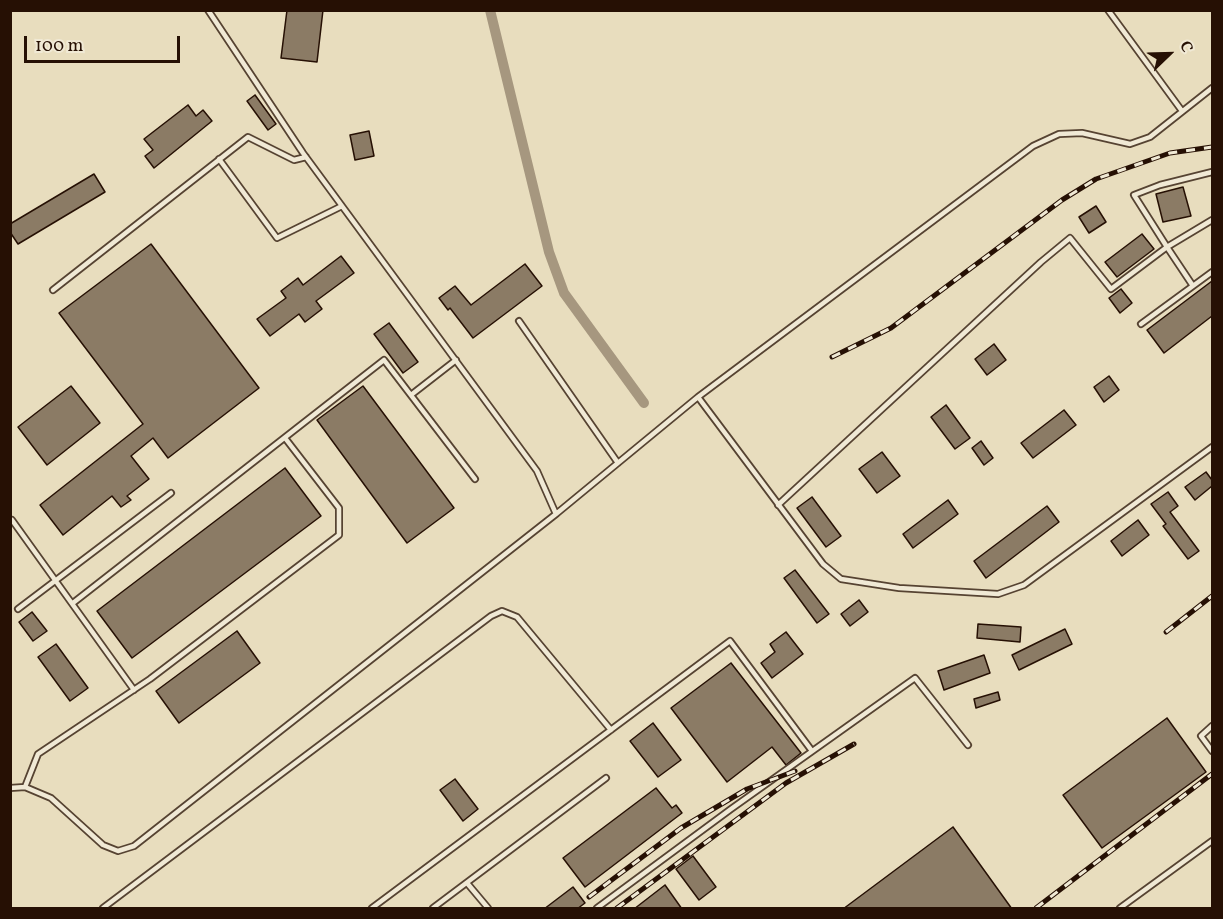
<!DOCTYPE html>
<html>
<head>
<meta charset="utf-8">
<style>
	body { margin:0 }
	#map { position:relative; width:1223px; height:919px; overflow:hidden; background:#e8ddbe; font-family:Vollkorn,serif }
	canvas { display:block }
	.frame { position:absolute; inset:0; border:12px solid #261004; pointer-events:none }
	.north { position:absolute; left:1139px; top:24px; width:60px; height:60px; -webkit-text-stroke:4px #f0e9d5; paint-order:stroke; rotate:67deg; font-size:16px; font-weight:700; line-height:24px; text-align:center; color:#261004 }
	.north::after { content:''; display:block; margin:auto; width:21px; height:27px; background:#261004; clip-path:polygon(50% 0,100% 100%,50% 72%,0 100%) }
	.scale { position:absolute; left:24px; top:36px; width:156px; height:27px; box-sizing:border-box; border:3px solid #261004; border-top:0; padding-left:8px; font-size:18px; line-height:21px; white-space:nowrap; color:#261004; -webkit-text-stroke:4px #f0e9d5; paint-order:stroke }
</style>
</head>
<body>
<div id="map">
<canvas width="1223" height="919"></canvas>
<div class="frame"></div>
<div class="north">С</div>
<div class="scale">100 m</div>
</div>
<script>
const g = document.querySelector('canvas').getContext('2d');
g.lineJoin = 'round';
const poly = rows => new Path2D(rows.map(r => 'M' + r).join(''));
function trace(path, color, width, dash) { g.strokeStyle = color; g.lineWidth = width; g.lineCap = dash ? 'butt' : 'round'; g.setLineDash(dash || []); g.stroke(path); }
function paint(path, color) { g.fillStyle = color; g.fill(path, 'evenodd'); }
const canal = poly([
	[490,10,549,252,564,293,644,403]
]);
const building = poly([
	[287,10,323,10,317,62,281,58,287,10],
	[255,95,276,124,268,130,247,101,255,95],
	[188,105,196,116,203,110,212,121,154,168,145,156,153,150,144,139,188,105],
	[369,131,374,156,355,160,350,135,369,131],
	[94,174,105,192,18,244,10,232,10,224,94,174],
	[1183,187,1191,216,1163,222,1156,194,1183,187],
	[1096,206,1106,222,1089,233,1079,217,1096,206],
	[1142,234,1154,249,1117,277,1105,262,1142,234],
	[151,244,259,388,168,458,153,438,131,456,149,479,127,496,131,500,121,507,112,496,63,535,40,505,143,424,59,313,151,244],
	[341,256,354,273,316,301,322,309,305,322,299,314,270,336,257,319,286,298,281,291,298,278,303,285,341,256],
	[525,264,542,286,473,338,450,308,448,310,439,298,455,286,471,305,525,264],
	[1212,281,1212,316,1164,353,1147,330,1212,281],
	[1121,289,1132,303,1120,313,1109,298,1121,289],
	[389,323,418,362,403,373,374,334,389,323],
	[994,344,1006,360,987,375,975,359,994,344],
	[1109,376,1119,390,1104,402,1094,387,1109,376],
	[71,386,100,423,47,465,18,427,71,386],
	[363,386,454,508,407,543,317,420,363,386],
	[946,405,970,438,955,449,931,417,946,405],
	[1064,410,1076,425,1033,458,1021,443,1064,410],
	[981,441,993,458,984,465,972,448,981,441],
	[882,452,900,476,877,493,859,469,882,452],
	[285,468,321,516,132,658,97,611,285,468],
	[1206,472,1212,480,1212,486,1195,500,1185,487,1206,472],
	[1168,492,1178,506,1170,512,1199,551,1188,559,1163,526,1166,524,1151,504,1168,492],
	[812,497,841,536,826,547,797,508,812,497],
	[948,500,958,514,913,548,903,534,948,500],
	[1047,506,1059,522,986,578,974,561,1047,506],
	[1138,520,1149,535,1122,556,1111,541,1138,520],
	[795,570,829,614,817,623,784,578,795,570],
	[859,600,868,612,850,626,841,614,859,600],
	[32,612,47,631,33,641,19,622,32,612],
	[978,624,1021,627,1020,642,977,638,978,624],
	[1065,629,1072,644,1019,670,1012,655,1065,629],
	[237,631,260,663,179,723,156,691,237,631],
	[786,632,803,654,772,678,761,663,775,652,770,644,786,632],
	[56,644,88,688,70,701,38,657,56,644],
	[984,655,990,673,944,690,938,671,984,655],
	[731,663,801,753,786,765,772,747,727,782,671,708,731,663],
	[998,692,1000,700,976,708,974,699,998,692],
	[1167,718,1206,772,1102,848,1063,795,1167,718],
	[653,723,681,760,658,777,630,741,653,723],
	[455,779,478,809,463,821,440,790,455,779],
	[656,788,672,808,676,805,682,813,585,887,563,858,656,788],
	[953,827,1012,909,843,909,953,827],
	[693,856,716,887,699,900,676,869,693,856],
	[665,885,682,909,634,909,665,885],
	[573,887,585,903,577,909,544,909,573,887]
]);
const lane = poly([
	[208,10,303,153,537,471,556,514],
	[1108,10,1182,111],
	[219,159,277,238,342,206],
	[1193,286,1167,247,1212,220],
	[53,290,248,137,294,160,306,157],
	[519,321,618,463],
	[1141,324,1212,272],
	[411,395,456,360],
	[698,397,823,564,841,579,899,588,998,594,1024,585,1212,447],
	[778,505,1041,262,1070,238,1111,289,1167,247,1134,195,1160,185,1212,172],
	[12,520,134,690],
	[73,603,384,360,475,479],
	[18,609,171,493],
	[1212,726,1201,736,1212,751],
	[25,787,38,754,150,679,339,535,339,508,285,438],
	[10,788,25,787,51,798,103,845,118,851,134,846,556,514,698,397,1033,146,1059,134,1082,133,1130,144,1150,137,1212,88],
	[467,883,488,908],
	[103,908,491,616,502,611,517,617,611,730],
	[372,908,730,641,812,751],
	[433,908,606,778],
	[597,908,731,809,915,678,968,745],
	[1120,908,1212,841]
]);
const rail = poly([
	[832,357,891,328,1062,200,1096,179,1170,153,1212,147],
	[1166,632,1212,596],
	[589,897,681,828,747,789,795,771],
	[617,908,786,783,854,744],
	[1036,908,1212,774]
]);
trace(canal, '#a6977f', 10);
paint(building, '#8b7b65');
trace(building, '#261004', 1.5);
trace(lane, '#564332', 8);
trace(lane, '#f0e9d5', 4.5);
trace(rail, '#261004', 5);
trace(rail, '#f0e9d5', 3, [9]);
</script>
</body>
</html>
